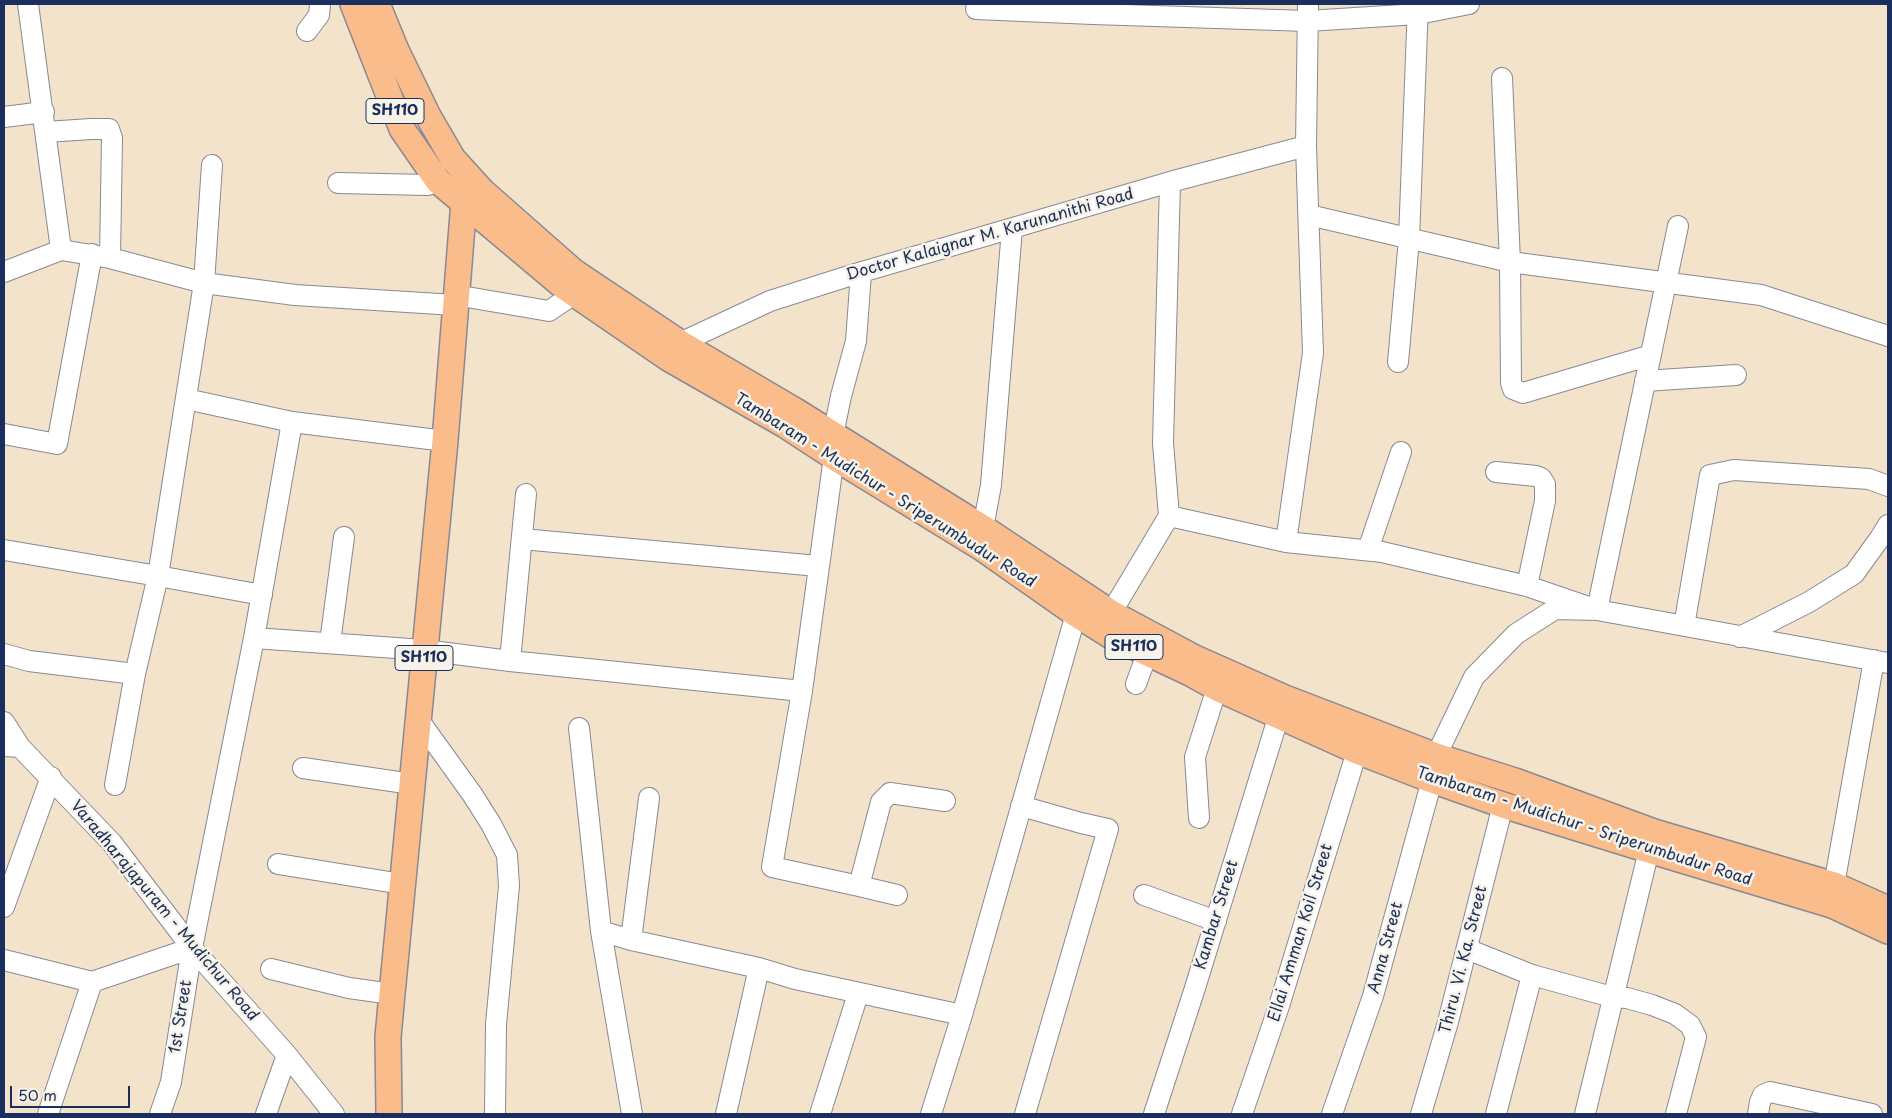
<!DOCTYPE html>
<html>
<head>
<meta charset="utf-8">
<style>
	body { margin:0 }
	#map { position:relative; width:1892px; height:1118px; overflow:hidden; background:#f4e3cb; font-family:"Playpen Sans",sans-serif }
	canvas { display:block }
	.frame { position:absolute; inset:0; border:5px solid #1b2f5e; pointer-events:none }
	.scale { position:absolute; left:10px; top:1086px; width:120px; height:22px; box-sizing:border-box; border:2px solid #1b2f5e; border-top:0; padding-left:6px; font-size:15px; line-height:18px; white-space:nowrap; color:#1b2f5e; -webkit-text-stroke:4px #f7f3e8; paint-order:stroke }
</style>
</head>
<body>
<div id="map">
<canvas width="1892" height="1118"></canvas>
<div class="frame"></div>
<div class="scale">50 m</div>
</div>
<script>
const g = document.querySelector('canvas').getContext('2d');
g.lineJoin = 'round';
const poly = rows => new Path2D(rows.map(r => 'M' + r).join(''));
function trace(path, color, width, dash) { g.strokeStyle = color; g.lineWidth = width; g.lineCap = dash ? 'butt' : 'round'; g.setLineDash(dash || []); g.stroke(path); }
function label(font, color, halo, rows, align = 'center') {
  g.font = font + ' "Playpen Sans",sans-serif'; g.lineWidth = 5; g.setLineDash([]); g.textBaseline = 'middle'; g.strokeStyle = halo; g.fillStyle = color; for (const [text, x, y, turn = 0] of rows) {
    g.save(); g.translate(x, y); g.rotate((+turn || 0) * Math.PI / 180); g.textAlign = isNaN(turn) ? turn : align; if (halo) g.strokeText(text, 0, 0); g.fillText(text, 0, 0); g.restore();
  }
}
const minor = poly([
	[1094,4,1093,14,1308,21,1418,14,1469,4],
	[976,9,1093,14],
	[307,31,319,15,320,4],
	[1502,78,1510,262,1511,383,1513,389,1523,393,1651,355],
	[4,117,44,112],
	[46,132,91,129,109,129,112,138,110,258],
	[338,183,428,185,438,181],
	[1309,215,1510,262,1761,295,1888,336],
	[61,250,110,258,204,283,212,165],
	[4,272,61,250,28,4],
	[455,295,549,311,574,294],
	[672,353,680,343,770,301,855,274,1170,182,1306,146],
	[1398,362,1409,239,1418,4],
	[1645,381,1736,375],
	[186,399,292,422],
	[4,434,57,444,92,254],
	[833,435,841,396,856,341,861,273],
	[834,457,802,691,772,867,859,886,881,802,890,793,945,801],
	[1496,472,1536,476,1541,478,1545,484,1545,501,1527,586],
	[1169,516,1163,443,1170,182],
	[983,528,991,485,1012,229],
	[522,539,818,566],
	[1286,542,1313,353,1306,146,1308,4],
	[4,550,158,576,262,595],
	[1368,550,1401,452],
	[1111,613,1169,516,1286,542,1382,552,1527,586,1597,610,1678,226],
	[1684,626,1710,475,1734,470,1869,479,1888,486],
	[1740,637,1809,602,1854,574,1880,538,1888,525],
	[254,638,424,650,510,661,802,691],
	[330,643,344,537],
	[4,654,29,661,135,674],
	[510,661,526,494],
	[1136,684,1147,654],
	[418,719,472,794,491,824,507,855,509,886,496,1024,495,1114],
	[4,722,20,747],
	[579,728,601,931,632,1114],
	[4,746,20,747,112,843,192,948,287,1055,334,1114],
	[1436,756,1474,677,1516,634,1555,609,1597,610,1888,663],
	[303,768,412,784],
	[115,785,135,674,158,576,204,283,295,295,455,305],
	[1021,806,1081,823,1108,829,1025,1114],
	[1199,818,1195,757,1217,688],
	[278,864,402,884],
	[1834,885,1874,660],
	[859,886,897,895],
	[1144,895,1216,921],
	[4,907,51,777],
	[601,931,631,940,759,968,795,979,962,1015],
	[631,940,649,798],
	[1467,949,1532,975,1612,997,1627,998,1652,1005,1675,1014,1690,1025,1696,1037,1676,1114],
	[4,960,92,982,192,948],
	[271,969,349,988,392,994],
	[48,1114,92,982],
	[160,1114,171,1082,192,948,254,638,292,422,445,441],
	[266,1114,287,1055],
	[726,1114,759,968],
	[820,1114,858,994],
	[931,1114,962,1015,1076,614],
	[1154,1114,1195,988,1279,715],
	[1242,1114,1279,1006,1357,751],
	[1332,1114,1373,996,1432,780],
	[1421,1114,1448,1022,1503,805],
	[1496,1114,1532,975],
	[1585,1114,1649,850],
	[1758,1114,1760,1102,1763,1095,1770,1092,1872,1114]
]);
const major = poly([
	[353,4,402,129,438,181,563,286,668,358,785,425,834,457,982,548,1076,614,1111,636,1190,673,1217,688,1357,751,1432,780,1503,805,1649,850,1832,905,1888,931],
	[377,4,396,50,428,116,453,159,482,191,574,272,680,343,794,410,983,528,1111,613,1195,658,1285,698,1436,756,1515,781,1654,832,1834,885,1888,909],
	[389,1114,388,1037,392,994,445,441,464,201]
]);
const shields = [
	[395,111,58],
	[1134,647,58],
	[424,658,58]
];
const shieldNames = [
	["SH110",395,111],
	["SH110",1134,647],
	["SH110",424,658]
];
const streetNames = [
	["Doctor Kalaignar M. Karunanithi Road",990,235,-16],
	["Tambaram - Mudichur - Sriperumbudur Road",885,491,32],
	["Tambaram - Mudichur - Sriperumbudur Road",1584,827,18],
	["Varadharajapuram - Mudichur Road",164,911,50],
	["Kambar Street",1217,915,-73],
	["Ellai Amman Koil Street",1301,933,-73],
	["Anna Street",1386,948,-75],
	["Thiru. Vi. Ka. Street",1464,960,-76],
	["1st Street",181,1017,-81]
];
trace(minor, '#888994', 22);
trace(major, '#888994', 28);
trace(minor, '#fff', 20);
trace(major, '#fabc8b', 25);
for (const [x, y, w] of shields) { const box = new Path2D(); box.roundRect(x - w / 2, y - 12.5, w, 25, 4); g.fillStyle = '#f7f3e8'; g.fill(box); trace(box, '#1b2f5e', 1); }
label('bold 15px', '#1b2f5e', null, shieldNames);
label('16px', '#1b2f5e', '#f7f3e8', streetNames);
</script>
</body>
</html>
